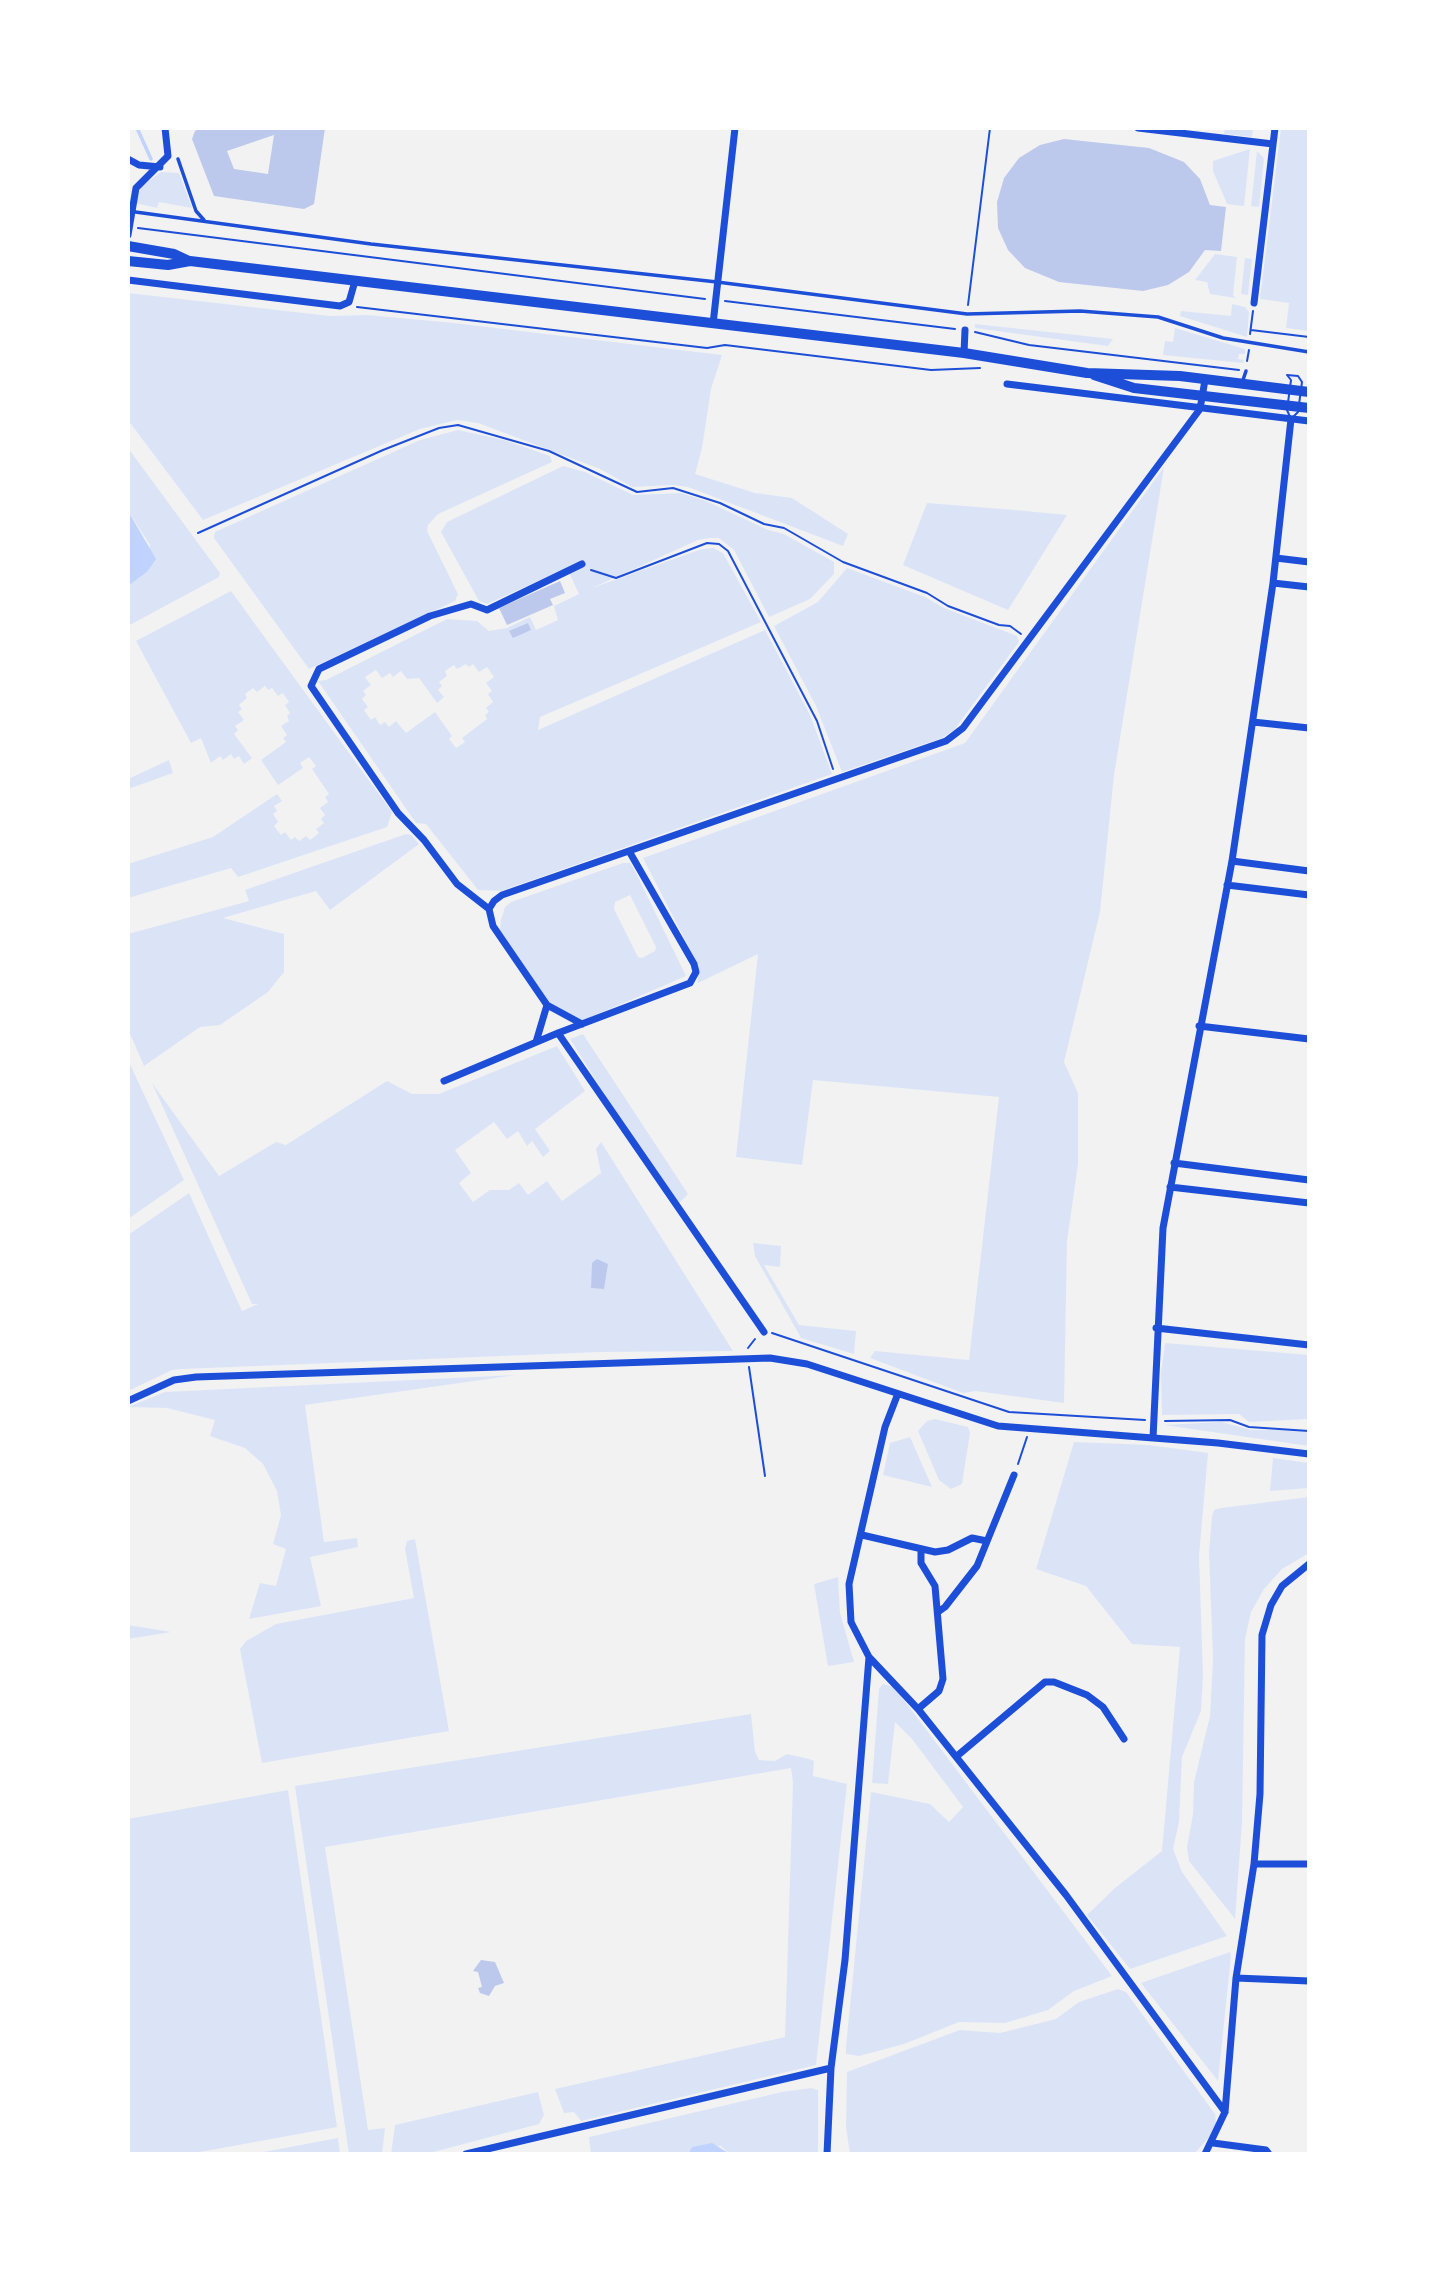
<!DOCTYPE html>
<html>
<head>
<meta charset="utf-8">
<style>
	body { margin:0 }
	#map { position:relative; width:1437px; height:2282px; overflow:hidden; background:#f2f2f2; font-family:Lato,sans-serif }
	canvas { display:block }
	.frame { position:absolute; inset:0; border:130px solid #fff; pointer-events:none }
</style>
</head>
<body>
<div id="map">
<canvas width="1437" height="2282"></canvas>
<div class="frame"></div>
</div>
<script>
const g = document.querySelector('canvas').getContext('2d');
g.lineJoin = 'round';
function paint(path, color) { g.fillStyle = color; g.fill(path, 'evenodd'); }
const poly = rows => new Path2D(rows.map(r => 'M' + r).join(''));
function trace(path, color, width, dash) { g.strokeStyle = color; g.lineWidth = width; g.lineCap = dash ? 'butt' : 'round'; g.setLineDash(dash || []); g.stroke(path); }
const green = poly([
	[1225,128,1253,128,1252,137,1224,134],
	[1281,128,1309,128,1309,331,1286,328,1289,303,1260,299],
	[1250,149,1244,206,1227,204,1213,171,1213,161],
	[1257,151,1264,158,1259,207,1251,206],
	[161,172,179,173,192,208,159,202,157,208,135,203,141,187],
	[1215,254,1237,257,1233,295,1236,298,1210,294,1207,282,1195,280],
	[1245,258,1252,259,1248,295,1241,294],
	[128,293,330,316,367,315,454,323,722,355,711,389,702,448,695,474,755,493,792,498,848,534,843,546,688,487,673,485,632,487,600,469,478,423,457,420,420,429,203,520,128,420],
	[1232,304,1245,307,1249,312,1247,337,1180,316,1181,311,1231,316],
	[975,324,1113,339,1108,346,975,328],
	[1175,328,1245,349,1245,354,1239,354,1238,359,1244,360,1243,363,1163,355,1165,341,1173,342],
	[458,430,504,440,550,456,552,462,438,514,428,525,427,531,458,594,455,601,309,669,214,538,215,532,420,440],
	[128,448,220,573,219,577,128,626,128,586,147,572,150,545,128,511],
	[563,466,585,472,633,495,681,493,706,501,768,530,784,534,834,562,834,574,810,599,769,617,734,550,719,538,710,538,698,540,592,588,702,549,713,548,723,553,761,622,540,717,538,730,765,630,810,715,832,774,501,891,478,890,430,829,426,824,416,823,318,681,326,680,447,619,477,621,489,631,507,628,530,617,536,630,558,620,554,606,579,594,567,568,487,604,479,601,441,532,447,522],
	[466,664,469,667,473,664,479,672,487,667,494,677,486,683,492,691,488,694,493,702,486,708,489,712,485,715,487,719,462,738,465,742,456,748,449,739,452,736,435,712,406,733,396,721,389,727,385,722,380,725,375,717,371,720,364,710,368,707,362,699,366,695,363,691,371,685,365,677,376,670,382,678,390,673,393,677,401,671,407,679,419,678,437,703,444,697,438,690,442,686,439,682,447,676,445,671,454,665,457,669],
	[1164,467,1114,775,1100,912,1064,1062,1078,1093,1078,1164,1067,1241,1064,1403,976,1391,963,1393,870,1358,875,1351,969,1360,999,1097,813,1080,802,1165,736,1157,758,954,698,983,698,965,643,858,965,743],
	[927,503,1015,510,1067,515,1008,610,903,565],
	[847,568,925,597,944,608,1017,636,1019,642,954,730,942,738,842,772,816,706,774,626,818,602],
	[231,591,392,812,387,827,238,877,231,868,128,898,128,864,213,837,277,794,282,801,274,806,277,811,273,814,278,822,274,826,281,835,285,832,291,840,295,837,299,841,306,836,310,840,319,833,316,829,324,823,321,819,325,815,320,808,328,802,325,797,329,794,312,769,316,766,309,757,300,763,303,768,278,785,261,760,286,742,283,738,287,735,281,726,289,721,287,716,290,713,285,705,289,702,283,693,278,696,272,688,268,690,265,686,257,692,253,688,245,694,247,698,239,705,242,709,238,712,244,720,235,726,238,730,234,734,252,758,244,764,239,756,234,759,231,754,223,760,220,756,211,763,201,738,191,743,136,641],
	[169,760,173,773,128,789,128,779],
	[406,834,411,835,419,844,330,910,316,891,223,918,284,934,284,972,268,992,220,1025,200,1027,144,1066,128,1029,128,934,249,901,245,890],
	[623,863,630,863,634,869,686,976,582,1021,548,1002,500,930,501,920,505,907,511,902],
	[630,895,656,947,655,951,642,958,638,957,614,909,615,902],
	[583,1034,688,1194,675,1207,570,1039],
	[557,1046,585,1091,535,1129,550,1151,543,1157,532,1141,527,1146,518,1131,507,1139,494,1122,455,1150,471,1173,459,1183,473,1202,490,1190,509,1190,519,1183,528,1195,547,1181,562,1201,601,1173,596,1149,601,1142,733,1351,600,1352,183,1369,172,1370,128,1391,128,1235,189,1193,242,1311,258,1304,252,1304,152,1083,219,1176,276,1142,286,1145,387,1081,412,1094,439,1094],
	[128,1060,184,1180,128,1219],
	[753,1243,781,1246,780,1267,764,1265,799,1325,856,1331,854,1354,801,1338,755,1256],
	[1165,1343,1309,1355,1309,1419,1249,1422,1239,1414,1162,1415,1161,1372],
	[516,1375,305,1405,324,1542,357,1538,358,1547,310,1557,321,1606,249,1619,260,1583,276,1586,286,1549,273,1544,281,1515,277,1491,263,1464,245,1448,210,1436,215,1420,167,1408,128,1407,165,1392],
	[935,1419,968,1427,970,1433,962,1484,951,1489,939,1480,918,1431,927,1421],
	[1221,1422,1252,1430,1309,1430,1309,1446,1164,1425],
	[910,1437,932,1487,883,1475,890,1443],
	[1074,1442,1149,1445,1208,1453,1199,1556,1203,1675,1201,1711,1182,1757,1179,1822,1173,1849,1182,1872,1227,1936,1130,1969,1087,1915,1115,1888,1162,1851,1180,1647,1132,1644,1086,1586,1036,1569],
	[1273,1458,1309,1463,1309,1488,1270,1491],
	[1309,1497,1309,1553,1282,1569,1264,1589,1251,1612,1245,1639,1242,1823,1235,1919,1189,1861,1187,1847,1193,1814,1194,1782,1210,1716,1213,1660,1209,1552,1212,1516,1214,1510,1221,1508],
	[415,1539,449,1731,262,1763,240,1649,246,1641,276,1624,414,1598,405,1549,407,1541],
	[838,1577,840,1613,854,1662,828,1666,814,1584],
	[128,1625,171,1632,128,1639],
	[883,1684,894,1687,1112,1976,1074,1991,1048,2010,1005,2023,959,2022,904,2044,859,2056,846,2054,846,2047,871,1792,930,1804,949,1822,963,1807,912,1739,895,1722,888,1784,872,1783,879,1689],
	[751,1714,755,1752,759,1760,775,1761,787,1754,809,1759,814,1761,813,1776,847,1784,816,2065,581,2121,574,2112,564,2113,555,2089,785,2037,793,1782,791,1768,325,1847,368,2130,385,2128,382,2154,349,2154,295,1786],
	[288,1790,337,2127,189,2154,128,2154,128,1819],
	[1230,1952,1231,1956,1218,2081,1141,1983],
	[1118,1989,1126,1992,1215,2114,1216,2123,1210,2136,1194,2154,850,2154,846,2127,847,2072,960,2030,1000,2033,1056,2019,1079,2002],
	[811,2088,818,2090,818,2154,730,2154,721,2146,692,2147,688,2154,591,2154,589,2137,782,2092],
	[538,2092,544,2115,539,2124,426,2154,391,2154,395,2125],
	[338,2138,340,2154,253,2154]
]);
const water = poly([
	[128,511,156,559,147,572,128,586],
	[712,2143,730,2154,688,2154,692,2147]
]);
const stream = poly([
	[137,128,151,159]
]);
const building = poly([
	[201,128,325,128,314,204,304,209,214,196,192,139,195,131],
	[274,135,268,174,234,169,227,151],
	[1064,139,1149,148,1184,162,1200,179,1210,205,1226,207,1221,251,1205,250,1189,272,1168,285,1143,291,1059,282,1025,268,1008,250,998,228,997,202,1004,178,1019,158,1040,145],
	[560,581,565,593,550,599,553,605,507,625,499,608],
	[528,623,531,630,513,638,509,631],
	[597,1259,608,1264,604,1289,591,1288,592,1263],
	[481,1960,495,1962,504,1983,495,1986,489,1996,480,1993,478,1988,482,1987,478,1972,473,1971]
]);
const path = poly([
	[138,228,705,299],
	[725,301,955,329],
	[968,305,990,128],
	[357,307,707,348,725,345,931,370,980,368],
	[1251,330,1309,337],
	[975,332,1029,345,1239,370],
	[1250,334,1253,311],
	[1247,361,1249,350],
	[1287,375,1298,376,1302,382,1298,412,1291,419,1287,410,1291,380,1287,375],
	[198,533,383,450,439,428,458,425,549,451,637,492,673,488,720,503,764,524,784,528,843,562,927,593,948,606,999,625,1010,626,1021,634],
	[591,570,616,578,707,543,719,544,728,551,817,721,833,769],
	[772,1333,1009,1412,1145,1420],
	[748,1348,755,1339],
	[749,1367,765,1476],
	[1165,1421,1230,1420,1249,1427,1309,1431],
	[1018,1464,1027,1437]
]);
const service = poly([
	[178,159,196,211,204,220],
	[128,211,371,244,717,282,967,314,1080,311,1158,317,1223,338,1309,352],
	[1242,383,1246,371]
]);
const minor = poly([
	[1138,128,1273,144],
	[128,159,139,165,160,167],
	[128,235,136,188,168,156,165,128],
	[128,280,340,306,349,302,355,281],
	[1254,303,1275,128],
	[713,324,735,128],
	[964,353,965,330],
	[1007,384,1309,421],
	[1276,558,1309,562],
	[1273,583,1309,587],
	[1253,722,1309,728],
	[1232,861,1309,871],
	[1227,885,1309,895],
	[489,909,457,884,424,840,398,813,311,686,319,669,430,616,471,604,487,610,582,564],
	[582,1024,547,1005,493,926,489,909,494,901,502,895,946,741,963,728,1200,409,1205,380],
	[1199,1026,1309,1039],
	[558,1033,764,1332],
	[536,1042,547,1005],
	[444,1081,558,1033,690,983,696,972,694,964,629,851],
	[1174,1163,1309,1180],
	[1170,1187,1309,1203],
	[1156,1328,1309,1345],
	[128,1401,174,1380,196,1377,770,1358,807,1364,998,1426,1218,1443,1309,1454],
	[1153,1438,1163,1228,1232,861,1273,583,1291,419],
	[862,1535,935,1552,948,1550,972,1538,987,1541],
	[938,1612,945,1607,977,1566,1014,1475],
	[869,1657,918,1709,1066,1895,1225,2112],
	[918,1709,939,1691,943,1679,935,1586,921,1563,921,1550],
	[957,1756,1045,1682,1054,1682,1087,1695,1103,1707,1124,1739],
	[1254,1864,1309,1864],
	[1236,1978,1309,1981],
	[1213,2143,1266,2150,1269,2154],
	[466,2154,831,2068],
	[827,2154,831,2068,845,1960,869,1657,851,1622,849,1584,885,1427,897,1396],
	[1205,2154,1225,2112,1236,1978,1254,1864,1260,1794,1262,1635,1271,1605,1282,1586,1309,1564]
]);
const secondary = poly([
	[128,246,174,254,189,261],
	[128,261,168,265,190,261,257,269,964,353,1087,373,1180,376,1309,392],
	[1094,375,1134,388,1309,408]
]);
paint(green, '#dbe4f7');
paint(water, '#bfd3fe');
trace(stream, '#bfd3fe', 3.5);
paint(building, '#bdc9ec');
trace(path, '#1d4ed8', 2);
trace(service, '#1d4ed8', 3.5);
trace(minor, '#1d4ed8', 7);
trace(secondary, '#1d4ed8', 10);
</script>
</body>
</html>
